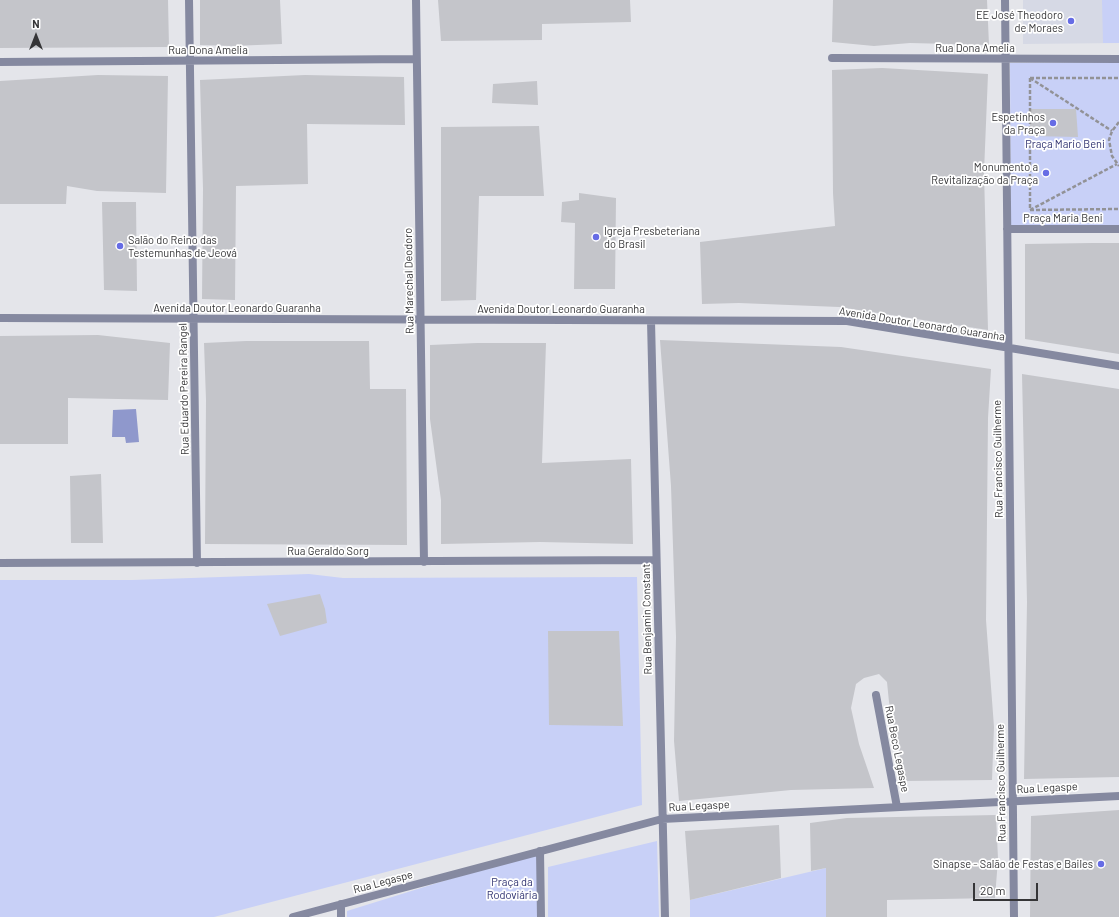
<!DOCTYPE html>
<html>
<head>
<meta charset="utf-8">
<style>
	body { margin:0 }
	#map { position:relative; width:1119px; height:917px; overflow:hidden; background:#e4e5ea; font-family:Barlow,sans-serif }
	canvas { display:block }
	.north { position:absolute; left:16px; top:16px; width:40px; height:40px; -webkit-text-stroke:3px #fff; paint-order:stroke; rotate:0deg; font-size:11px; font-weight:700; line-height:16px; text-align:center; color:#353537 }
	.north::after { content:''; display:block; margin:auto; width:14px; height:18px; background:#353537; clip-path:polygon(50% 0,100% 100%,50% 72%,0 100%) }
	.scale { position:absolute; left:973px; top:883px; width:65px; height:18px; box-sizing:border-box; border:2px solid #353537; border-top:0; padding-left:5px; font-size:12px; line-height:14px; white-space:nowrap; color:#353537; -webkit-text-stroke:3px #fff; paint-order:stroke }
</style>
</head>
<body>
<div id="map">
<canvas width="1119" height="917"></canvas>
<div class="north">N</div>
<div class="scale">20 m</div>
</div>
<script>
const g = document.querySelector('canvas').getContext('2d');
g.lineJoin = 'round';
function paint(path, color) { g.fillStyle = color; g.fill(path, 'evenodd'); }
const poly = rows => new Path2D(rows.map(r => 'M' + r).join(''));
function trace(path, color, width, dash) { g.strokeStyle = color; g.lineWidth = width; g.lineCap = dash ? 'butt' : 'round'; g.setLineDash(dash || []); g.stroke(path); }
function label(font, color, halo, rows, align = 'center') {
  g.font = font + ' Barlow,sans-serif'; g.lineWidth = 3.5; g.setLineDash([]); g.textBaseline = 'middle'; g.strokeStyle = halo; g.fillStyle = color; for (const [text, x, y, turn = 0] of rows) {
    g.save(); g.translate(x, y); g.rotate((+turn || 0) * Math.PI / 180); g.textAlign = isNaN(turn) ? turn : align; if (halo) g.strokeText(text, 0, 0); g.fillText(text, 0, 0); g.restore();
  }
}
const built = poly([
	[1023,0,1119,0,1119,43,1023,44]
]);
const green = poly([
	[1102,0,1119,0,1119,43,1103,43],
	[1119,62,1119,225,1011,225,1010,63],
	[309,574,343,578,637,577,642,805,214,917,0,917,0,580,132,580],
	[657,841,659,917,548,917,548,867],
	[540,851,541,917,347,917,347,911],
	[826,868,826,917,690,917,690,900]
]);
const water = poly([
	[136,409,139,442,126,443,125,437,112,437,113,410]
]);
const building = poly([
	[0,0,168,0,169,47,0,48],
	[200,0,280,0,282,44,232,46,200,45],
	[438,0,630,0,631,22,542,24,542,40,441,41],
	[833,0,987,0,989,45,910,43,874,46,832,42],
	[882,68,988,74,984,172,988,330,839,307,739,303,702,304,700,242,835,226,833,193,832,70],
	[98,75,168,76,166,193,97,191,67,186,66,204,0,204,0,81],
	[305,75,404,77,405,125,307,124,308,184,236,186,235,300,202,299,203,189,200,80],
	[537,81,538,105,492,103,493,84],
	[1030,109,1076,109,1078,137,1030,136],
	[539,126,544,196,479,196,476,300,441,301,441,127],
	[579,193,616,198,615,289,574,289,575,223,561,222,562,202,579,200],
	[102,202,136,202,137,291,104,290],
	[1092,243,1119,243,1119,354,1025,339,1025,244],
	[98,335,170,343,168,400,68,398,68,444,0,444,0,336],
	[660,340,841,347,991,369,988,418,986,620,994,727,992,780,905,781,889,702,887,682,879,674,864,678,856,684,851,708,859,744,874,788,791,790,679,801,674,741,676,637,671,486],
	[246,341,369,341,370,389,406,389,407,545,205,544,206,400,204,343],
	[477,343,546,343,542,463,631,459,633,544,540,542,441,544,441,500,430,419,430,345],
	[1022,374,1119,389,1119,777,1024,779,1027,602],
	[101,474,103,543,71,543,70,476],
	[320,594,325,609,327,623,280,636,267,604],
	[548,631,619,631,623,726,549,725],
	[1119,810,1119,917,1030,917,1031,816],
	[996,815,998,859,995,898,887,900,887,917,826,917,826,868,811,871,810,823,847,818],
	[779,825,781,878,690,900,685,831]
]);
const path = poly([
	[1030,78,1030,210,1119,209],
	[1030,78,1112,131],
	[1030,78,1119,78],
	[1119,122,1112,131,1109,140,1112,156,1119,166],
	[1030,210,1117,164]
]);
const street = poly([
	[189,0,197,563],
	[416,0,424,562],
	[1005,0,1014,917],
	[832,58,1119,59],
	[0,62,416,59],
	[1007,229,1119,229],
	[0,318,847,321,1119,366],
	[651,321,665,917],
	[0,563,656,560],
	[876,695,897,807],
	[540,851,541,917],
	[341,904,341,917],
	[293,917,662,819,1119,796]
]);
const markers = [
	[1071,21,4,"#666ce5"],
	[1053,123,4,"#666ce5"],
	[1046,173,4,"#666ce5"],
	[596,237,4,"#666ce5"],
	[120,246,4,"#666ce5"],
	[1101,864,4,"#666ce5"]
];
const poiNames = [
	["EE José Theodoro",1063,15],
	["de Moraes",1063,28],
	["Espetinhos",1045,117],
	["da Praça",1045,130],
	["Monumento a",1038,167],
	["Revitalização da Praça",1038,180],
	["Igreja Presbeteriana",604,231,"left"],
	["do Brasil",604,244,"left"],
	["Salão do Reino das",128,240,"left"],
	["Testemunhas de Jeová",128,253,"left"],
	["Sinapse - Salão de Festas e Bailes",1093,864]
];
const streetNames = [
	["Rua Dona Amelia",975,48],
	["Rua Dona Amelia",208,50],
	["Praça Maria Beni",1063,218],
	["Rua Marechal Deodoro",409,281,-91],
	["Avenida Doutor Leonardo Guaranha",237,308],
	["Avenida Doutor Leonardo Guaranha",561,309],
	["Avenida Doutor Leonardo Guaranha",922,324,9],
	["Rua Eduardo Pereira Rangel",184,389,-91],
	["Rua Francisco Guilherme",998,459,-91],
	["Rua Geraldo Sorg",328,551],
	["Rua Benjamin Constant",647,619,-91],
	["Rua Beco Legaspe",897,749,79],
	["Rua Francisco Guilherme",1001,783,-91],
	["Rua Legaspe",1047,788,-3],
	["Rua Legaspe",699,806,-3],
	["Rua Legaspe",383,882,-15]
];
const parkNames = [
	["Praça Mario Beni",1065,144],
	["Praça da",512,882],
	["Rodoviária",512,895]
];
paint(built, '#d6d9e5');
paint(green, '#c8d0f7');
paint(water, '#8f98cc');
paint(building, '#c4c5ca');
trace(path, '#929296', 2.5, [4, 2]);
trace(street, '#8589a0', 8);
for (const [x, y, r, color] of markers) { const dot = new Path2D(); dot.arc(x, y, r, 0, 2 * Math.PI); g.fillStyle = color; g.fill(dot); trace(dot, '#fff', 1.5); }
label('11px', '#353537', '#fff', poiNames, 'right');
label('11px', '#353537', '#fff', streetNames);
label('11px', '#2e3170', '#fff', parkNames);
</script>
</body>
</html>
